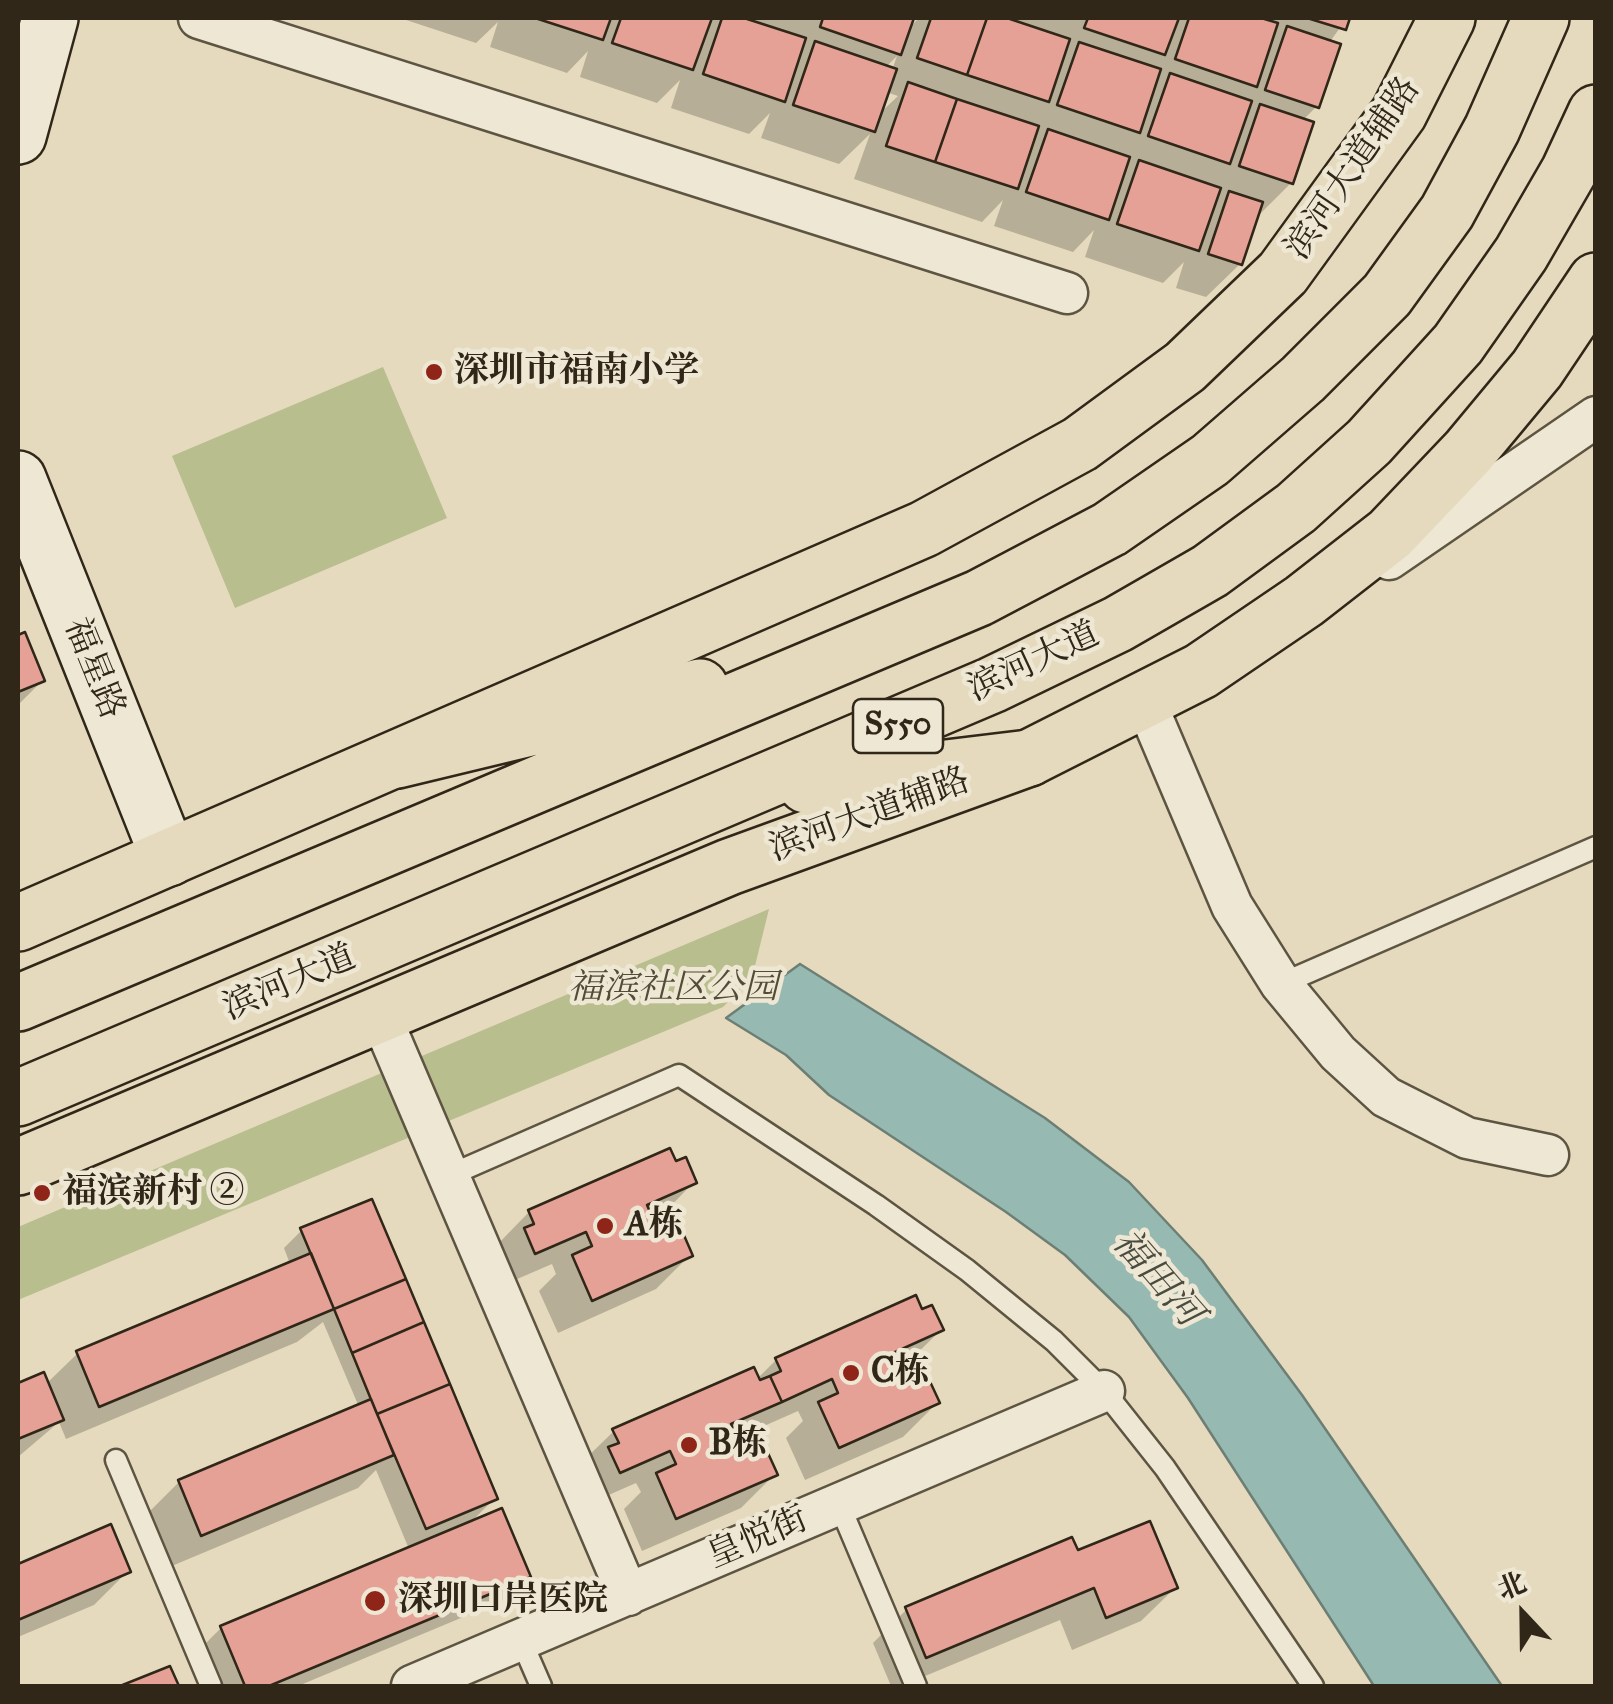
<!DOCTYPE html>
<html>
<head>
<meta charset="utf-8">
<style>
	body { margin:0 }
	#map { position:relative; width:1613px; height:1704px; overflow:hidden; background:#e5dabd; font-family:"IM FELL Great Primer","Noto Serif SC",serif }
	canvas { display:block }
	.frame { position:absolute; inset:0; border:20px solid #302719; pointer-events:none }
	.north { position:absolute; left:1473px; top:1564px; width:100px; height:100px; -webkit-text-stroke:8px #eee7d4; paint-order:stroke; rotate:338deg; font-size:28px; font-weight:700; line-height:40px; text-align:center; color:#302719 }
	.north::after { content:''; display:block; margin:auto; width:35px; height:45px; background:#302719; clip-path:polygon(50% 0,100% 100%,50% 72%,0 100%) }
</style>
</head>
<body>
<div id="map">
<canvas width="1613" height="1704"></canvas>
<div class="frame"></div>
<div class="north">北</div>
</div>
<script>
const g = document.querySelector('canvas').getContext('2d');
g.lineJoin = 'round';
function paint(path, color) { g.fillStyle = color; g.fill(path, 'evenodd'); }
const poly = rows => new Path2D(rows.map(r => 'M' + r).join(''));
function trace(path, color, width, dash) { g.strokeStyle = color; g.lineWidth = width; g.lineCap = dash ? 'butt' : 'round'; g.setLineDash(dash || []); g.stroke(path); }
function label(font, color, halo, rows, align = 'center') {
  g.font = font + ' "IM FELL Great Primer","Noto Serif SC",serif'; g.lineWidth = 9; g.setLineDash([]); g.textBaseline = 'middle'; g.strokeStyle = halo; g.fillStyle = color; for (const [text, x, y, turn = 0] of rows) {
    g.save(); g.translate(x, y); g.rotate((+turn || 0) * Math.PI / 180); g.textAlign = isNaN(turn) ? turn : align; if (halo) g.strokeText(text, 0, 0); g.fillText(text, 0, 0); g.restore();
  }
}
const green = poly([
	[383,367,447,518,235,608,172,456],
	[769,909,752,978,723,1007,18,1300,18,1227]
]);
const water = poly([
	[800,964,1045,1118,1129,1182,1202,1260,1302,1395,1502,1686,1374,1686,1188,1398,1129,1317,1065,1255,1006,1212,829,1095,786,1055,726,1018,800,964]
]);
const shadow = poly([
	[400,18,911,18,907,30,919,18,1347,18,1329,43,1317,106,1303,120,1291,183,1257,217,1240,264,1206,297,1176,288,1184,262,1163,283,1085,257,1094,230,1073,252,994,226,1003,200,982,222,854,179,870,134,839,164,761,138,770,113,749,134,671,108,680,80,657,103,580,77,588,51,567,73,490,47,498,22,476,43],
	[897,56,892,70,885,68],
	[886,92,898,96,878,115],
	[23,635,42,681,18,705,18,638],
	[674,1165,694,1182,658,1219,690,1255,656,1289,558,1333,539,1291,556,1274,552,1264,501,1286,496,1246,529,1212],
	[301,1231,495,1498,469,1524,528,1577,504,1600,298,1686,212,1686,198,1651,221,1628,409,1549,376,1470,358,1488,167,1568,145,1516,179,1482,359,1407,323,1322,297,1342,66,1439,59,1422,18,1457,18,1386,42,1376,46,1384,78,1353,290,1264,284,1248],
	[921,1312,941,1330,904,1366,937,1403,903,1437,805,1480,786,1438,803,1421,798,1411,755,1430,775,1474,741,1508,642,1551,624,1509,641,1492,636,1483,586,1505,580,1464,614,1431,757,1379,776,1360],
	[110,1527,128,1571,94,1605,18,1637,18,1567],
	[1077,1554,1175,1588,1141,1621,1072,1650,1060,1620,901,1686,891,1686,873,1643,907,1609]
]);
const building = poly([
	[535,18,611,18,603,40,535,18],
	[621,18,712,18,693,70,612,43,621,18],
	[722,18,744,18,806,38,785,102,703,74,722,18],
	[823,18,914,18,901,55,820,27,823,18],
	[931,18,987,18,967,75,917,58,931,18],
	[987,18,1007,18,1070,39,1049,102,967,75,987,18],
	[1088,18,1179,18,1165,55,1084,28,1088,18],
	[1189,18,1261,18,1278,23,1257,87,1175,59,1189,18],
	[1307,18,1350,18,1346,30,1307,18],
	[1287,26,1341,44,1319,108,1265,90,1287,26],
	[815,41,897,69,875,132,793,105,815,41],
	[1079,42,1161,69,1140,133,1057,105,1079,42],
	[1170,73,1252,101,1230,164,1148,136,1170,73],
	[908,82,957,99,935,162,886,146,908,82],
	[957,99,1039,126,1018,189,935,162,957,99],
	[1260,104,1314,122,1293,184,1239,166,1260,104],
	[1048,129,1130,157,1109,220,1026,192,1048,129],
	[1139,160,1221,188,1199,251,1117,224,1139,160],
	[1229,191,1263,202,1242,265,1208,254,1229,191],
	[25,632,45,681,18,692,18,635,25,632],
	[670,1148,676,1161,686,1157,697,1183,647,1205,653,1219,673,1210,693,1256,592,1301,572,1255,592,1246,586,1232,535,1254,524,1228,534,1224,528,1210,670,1148],
	[372,1199,406,1279,334,1309,300,1228,372,1199],
	[311,1253,334,1309,99,1407,76,1351,311,1253],
	[406,1279,424,1322,352,1353,334,1309,406,1279],
	[916,1295,922,1309,932,1305,944,1330,893,1353,899,1366,919,1358,940,1403,839,1448,818,1402,838,1393,832,1379,782,1402,770,1376,781,1371,775,1358,916,1295],
	[424,1322,450,1384,377,1414,352,1353,424,1322],
	[754,1367,760,1380,770,1376,782,1402,731,1424,737,1438,757,1429,778,1475,676,1519,656,1473,676,1464,670,1451,620,1473,608,1447,619,1443,612,1429,754,1367],
	[44,1372,64,1420,18,1439,18,1383,44,1372],
	[450,1384,498,1499,426,1529,377,1414,450,1384],
	[371,1399,394,1455,201,1536,178,1480,371,1399],
	[502,1508,531,1577,269,1686,245,1686,220,1626,502,1508],
	[1150,1521,1178,1588,1106,1618,1094,1588,926,1658,905,1607,1072,1537,1078,1550,1150,1521],
	[111,1524,131,1572,18,1620,18,1564,111,1524],
	[170,1666,179,1686,120,1686,170,1666]
]);
const lane = poly([
	[1281,984,1596,847],
	[448,1176,679,1075,876,1205,967,1270,1054,1341,1104,1391,1165,1468,1313,1686],
	[116,1460,211,1686],
	[839,1504,916,1686],
	[521,1640,541,1686]
]);
const street = poly([
	[199,18,1067,293],
	[1389,559,1596,417],
	[1145,701,1232,906,1281,984,1338,1053,1386,1097,1467,1138,1548,1155],
	[380,1015,628,1595],
	[412,1686,1104,1391]
]);
const secondary = poly([
	[18,136,50,18],
	[18,479,169,858]
]);
const primary = poly([
	[18,923,924,529,1080,444,1185,367,1283,273,1399,113,1447,18],
	[18,1167,729,867,1029,758,1201,671,1304,601,1390,534,1468,452,1537,369,1596,281]
]);
const highway = poly([
	[397,760,700,687],
	[806,785,1029,758],
	[18,1003,979,598,1110,529,1210,460,1303,379,1387,295,1447,212,1492,129,1541,18],
	[18,1098,992,685,1118,624,1210,571,1296,508,1369,442,1458,344,1521,254,1569,171,1596,113]
]);
const markers = [
	[434,372,10,"#8f2418"],
	[42,1193,10,"#8f2418"],
	[605,1226,10,"#8f2418"],
	[851,1373,10,"#8f2418"],
	[689,1445,10,"#8f2418"],
	[375,1601,12,"#8f2418"]
];
const shields = [
	[898,726,90]
];
const shieldNames = [
	["S550",898,726]
];
const streetNames = [
	["滨河大道辅路",1354,169,-56],
	["滨河大道",1034,663,-25],
	["福星路",93,669,68],
	["滨河大道辅路",870,816,-20],
	["滨河大道",290,984,-23],
	["皇悦街",758,1539,-23]
];
const poiNames = [
	["深圳市福南小学",454,372],
	["福滨新村 ②",62,1193],
	["A栋",625,1226],
	["C栋",871,1373],
	["B栋",709,1445],
	["深圳口岸医院",398,1601]
];
const parkNames = [
	["福滨社区公园",673,989]
];
const waterNames = [
	["福田河",1156,1279,49]
];
paint(green, '#b8be8e');
paint(water, '#96bab2');
trace(water, '#6d7f75', 2.5);
paint(shadow, '#0003');
paint(building, '#e5a195');
trace(building, '#302719', 2.5);
trace(lane, '#5d5442', 25);
trace(street, '#5d5442', 45);
trace(secondary, '#302719', 60);
trace(primary, '#302719', 60);
trace(highway, '#302719', 60);
trace(lane, '#eee7d4', 20);
trace(street, '#eee7d4', 40);
trace(secondary, '#eee7d4', 55);
trace(primary, '#e5dabd', 55);
trace(highway, '#e5dabd', 55);
for (const [x, y, r, color] of markers) { const dot = new Path2D(); dot.arc(x, y, r, 0, 2 * Math.PI); g.fillStyle = color; g.fill(dot); trace(dot, '#eee7d4', 4); }
for (const [x, y, w] of shields) { const box = new Path2D(); box.roundRect(x - w / 2, y - 27, w, 54, 8); g.fillStyle = '#eee7d4'; g.fill(box); trace(box, '#302719', 2.5); }
label('bold 32px', '#302719', null, shieldNames);
label('35px', '#302719', '#eee7d4', streetNames);
label('bold 35px', '#302719', '#eee7d4', poiNames, 'left');
label('italic 35px', '#524d36', '#eee7d4', parkNames);
label('italic 38px', '#4a4c3f', '#eee7d4', waterNames);
</script>
</body>
</html>
